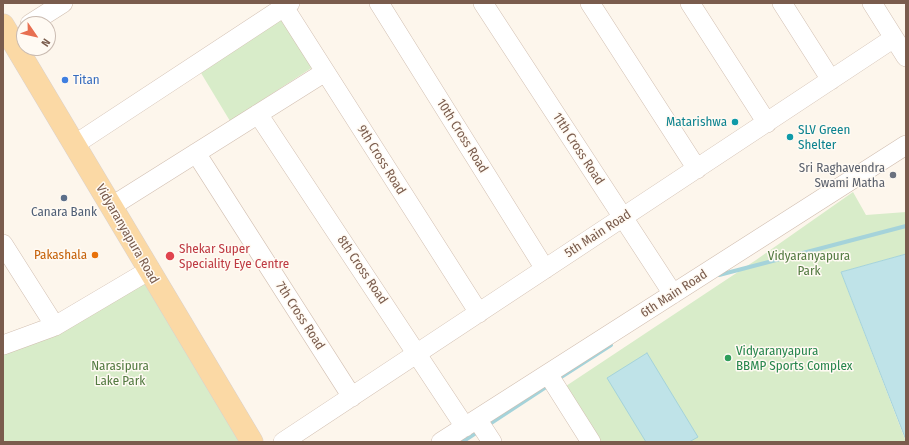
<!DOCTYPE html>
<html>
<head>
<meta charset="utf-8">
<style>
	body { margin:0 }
	#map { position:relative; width:909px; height:445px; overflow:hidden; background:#fdf6ec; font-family:"Fira Sans Condensed",sans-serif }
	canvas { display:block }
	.frame { position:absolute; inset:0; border:4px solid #7a5c4d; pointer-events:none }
	.north { position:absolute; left:16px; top:16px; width:40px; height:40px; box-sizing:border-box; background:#fffaf3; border:1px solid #cabbb1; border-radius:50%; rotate:124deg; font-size:11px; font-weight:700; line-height:16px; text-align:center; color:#7a5c4d }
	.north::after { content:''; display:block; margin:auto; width:14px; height:18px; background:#e76f51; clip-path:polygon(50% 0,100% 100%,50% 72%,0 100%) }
</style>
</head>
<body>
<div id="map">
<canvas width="909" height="445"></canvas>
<div class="frame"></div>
<div class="north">N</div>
</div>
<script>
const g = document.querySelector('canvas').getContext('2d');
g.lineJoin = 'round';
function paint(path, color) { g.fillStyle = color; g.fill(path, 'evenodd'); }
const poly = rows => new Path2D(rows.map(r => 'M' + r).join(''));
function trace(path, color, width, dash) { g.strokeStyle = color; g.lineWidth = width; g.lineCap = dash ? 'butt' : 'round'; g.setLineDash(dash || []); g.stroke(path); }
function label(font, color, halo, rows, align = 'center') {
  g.font = font + ' "Fira Sans Condensed",sans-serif'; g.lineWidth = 3; g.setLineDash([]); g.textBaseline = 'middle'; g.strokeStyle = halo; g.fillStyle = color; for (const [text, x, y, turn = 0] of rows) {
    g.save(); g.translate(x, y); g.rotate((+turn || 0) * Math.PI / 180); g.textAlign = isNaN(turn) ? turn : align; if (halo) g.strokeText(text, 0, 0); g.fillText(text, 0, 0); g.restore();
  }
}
const green = poly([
	[281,18,313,67,230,121,201,73],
	[853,192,866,215,906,212,906,254,841,272,906,442,601,442,566,386,756,260],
	[144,281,241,442,3,442,3,353]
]);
const water = poly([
	[906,254,906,440,841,272,906,254],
	[647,353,698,437,689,442,646,442,607,378,647,353]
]);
const stream = poly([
	[719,275,906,226],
	[558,379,611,345],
	[488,425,549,385],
	[462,442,479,431]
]);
const minor = poly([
	[379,3,545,269],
	[483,3,673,294],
	[590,3,697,169],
	[690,3,767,123],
	[782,3,831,80],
	[872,3,894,38],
	[284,7,479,313],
	[30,24,63,3],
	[258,114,465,427],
	[74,145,290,3],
	[196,153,352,397],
	[112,206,325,72],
	[3,244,55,326],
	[3,345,55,326,148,271],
	[548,374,591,442],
	[477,419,492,442],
	[283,442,894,38,906,57],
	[441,442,906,145]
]);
const major = poly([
	[3,25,252,442]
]);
const markers = [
	[65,80,4,"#3f7fe0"],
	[735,122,4,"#0f9aa8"],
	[790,137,4,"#0f9aa8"],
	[893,175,4,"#6b7280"],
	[64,198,4,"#5c6f8a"],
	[95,255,4,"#e8710a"],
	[170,256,5,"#e0444e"],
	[728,358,4,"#2e9e5b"]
];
const shopNames = [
	["Titan",73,80]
];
const cultureNames = [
	["Matarishwa",727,122],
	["SLV Green",798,130,"left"],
	["Shelter",798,145,"left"]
];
const streetNames = [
	["10th Cross Road",462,136,58],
	["11th Cross Road",578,149,57],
	["9th Cross Road",381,160,58],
	["Vidyaranyapura Road",127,234,60],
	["5th Main Road",598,234,-33],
	["8th Cross Road",362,270,56],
	["6th Main Road",674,294,-33],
	["7th Cross Road",300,316,57]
];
const worshipNames = [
	["Sri Raghavendra",885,168],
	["Swami Matha",885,183]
];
const serviceNames = [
	["Canara Bank",64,212]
];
const healthNames = [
	["Shekar Super",179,249],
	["Speciality Eye Centre",179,264]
];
const foodNames = [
	["Pakashala",87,255]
];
const parkNames = [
	["Vidyaranyapura",809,256],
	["Park",809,271],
	["Narasipura",120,366],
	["Lake Park",120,381]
];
const leisureNames = [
	["Vidyaranyapura",736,351],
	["BBMP Sports Complex",736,366]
];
paint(green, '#d8ecc9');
paint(water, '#bfe3e8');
trace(water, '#a5d3da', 1);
trace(stream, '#a5d3da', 4);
trace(minor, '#d1beb0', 20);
trace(major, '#dad1cd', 23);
trace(minor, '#fff', 19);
trace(major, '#fbd9a5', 22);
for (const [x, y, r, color] of markers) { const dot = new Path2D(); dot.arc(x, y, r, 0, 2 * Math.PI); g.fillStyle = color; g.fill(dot); trace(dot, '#fffaf3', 1.5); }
label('13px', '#366cbe', '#fffaf3', shopNames, 'left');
label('13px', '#0d838f', '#fffaf3', cultureNames, 'right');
label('13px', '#7a5c4d', '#fffaf3', streetNames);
label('13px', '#5b616d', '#fffaf3', worshipNames, 'right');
label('13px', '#4e5e75', '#fffaf3', serviceNames);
label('13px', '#be3a42', '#fffaf3', healthNames, 'left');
label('13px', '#c56008', '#fffaf3', foodNames, 'right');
label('13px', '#537a41', '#fffaf3', parkNames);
label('13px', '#27864d', '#fffaf3', leisureNames, 'left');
</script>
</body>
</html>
